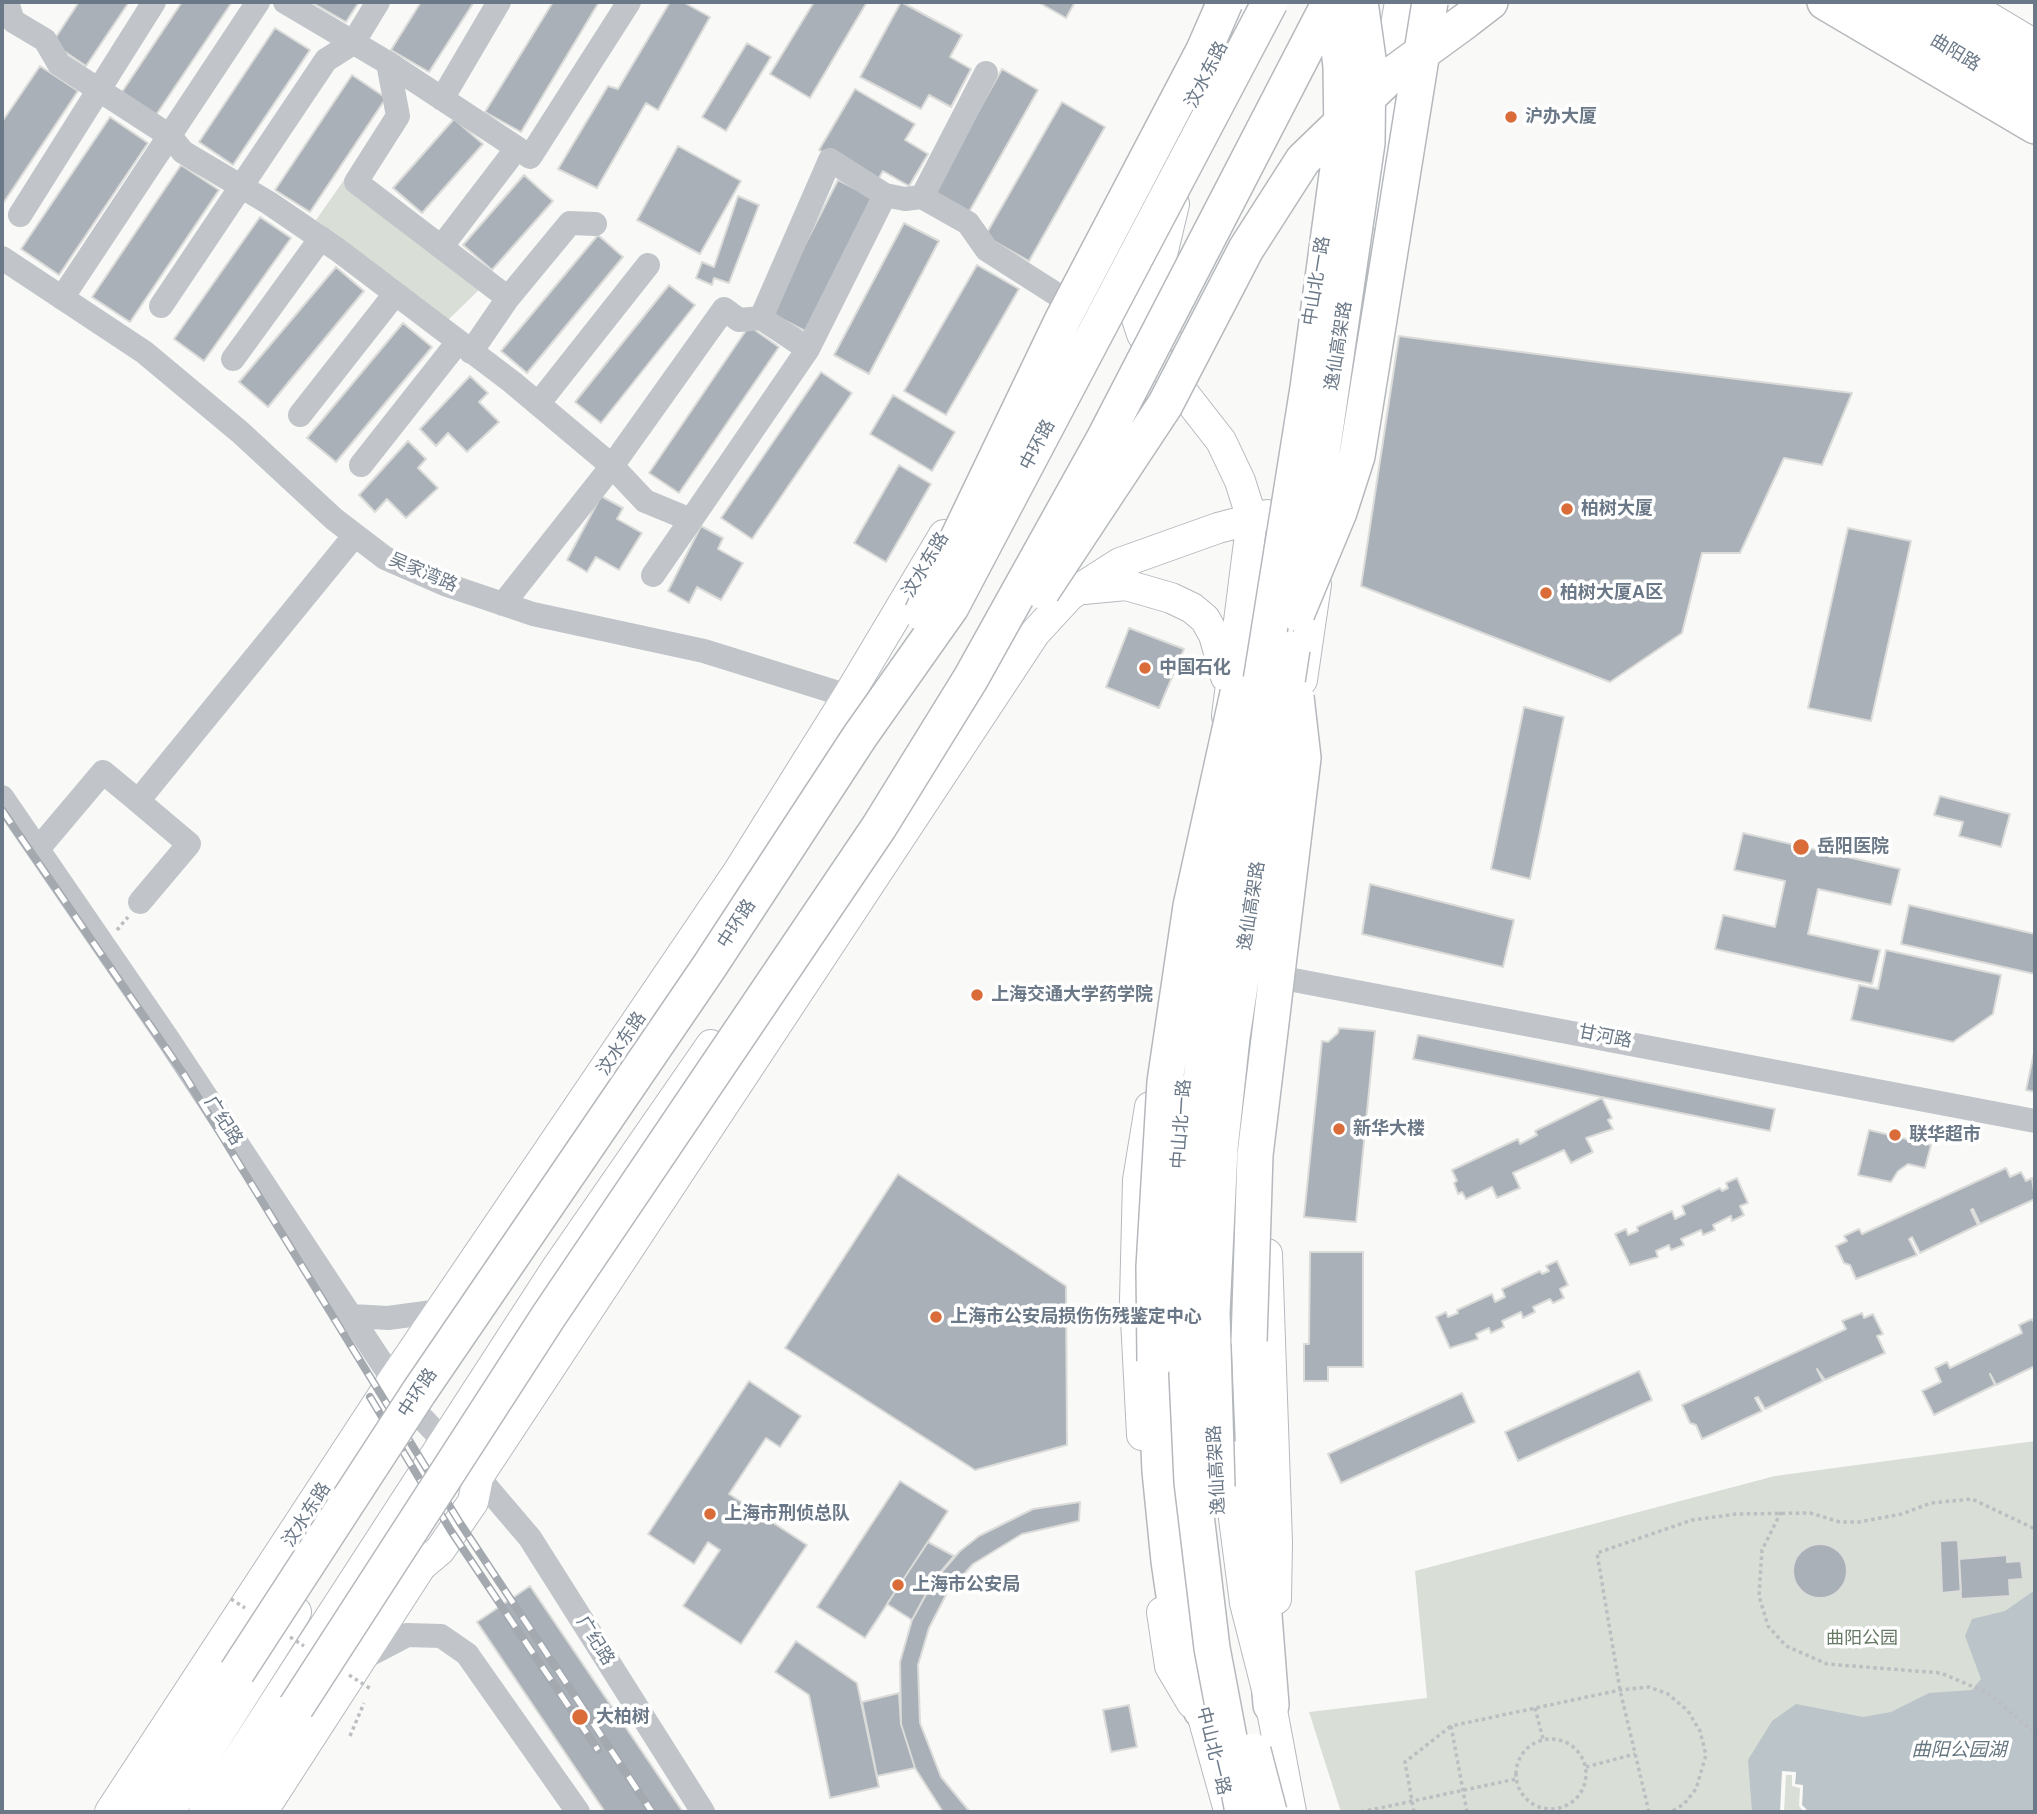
<!DOCTYPE html>
<html>
<head>
<meta charset="utf-8">
<style>
	body { margin:0 }
	#map { position:relative; width:2037px; height:1814px; overflow:hidden; background:#f9faf8; font-family:Arial,sans-serif }
	canvas { display:block }
	.frame { position:absolute; inset:0; border:4px solid #6b7887; pointer-events:none }
</style>
</head>
<body>
<div id="map">
<canvas width="2037" height="1814"></canvas>
<div class="frame"></div>
</div>
<script>
const g = document.querySelector('canvas').getContext('2d');
g.lineJoin = 'round';
function paint(path, color) { g.fillStyle = color; g.fill(path, 'evenodd'); }
const poly = rows => new Path2D(rows.map(r => 'M' + r).join(''));
function trace(path, color, width, dash) { g.strokeStyle = color; g.lineWidth = width; g.lineCap = dash ? 'butt' : 'round'; g.setLineDash(dash || []); g.stroke(path); }
function label(font, color, halo, rows, align = 'center') {
  g.font = font + ' Arial,"Noto Sans SC",sans-serif'; g.lineWidth = 7; g.setLineDash([]); g.textBaseline = 'middle'; g.strokeStyle = halo; g.fillStyle = color; for (const [text, x, y, turn = 0] of rows) {
    g.save(); g.translate(x, y); g.rotate((+turn || 0) * Math.PI / 180); g.textAlign = isNaN(turn) ? turn : align; if (halo) g.strokeText(text, 0, 0); g.fillText(text, 0, 0); g.restore();
  }
}
const green = poly([
	[344,180,483,286,446,322,316,220],
	[2035,1441,2035,1812,1341,1812,1309,1712,1427,1698,1415,1571,1775,1476]
]);
const water = poly([
	[2035,1590,2035,1812,1809,1812,1802,1805,1803,1785,1795,1785,1796,1772,1782,1772,1781,1812,1752,1812,1748,1760,1772,1721,1796,1704,1863,1717,1891,1712,1929,1693,1972,1690,1981,1679,1965,1636,1972,1619,2005,1611]
]);
const pier = poly([
	[1782,1771,1796,1772,1795,1784,1803,1785,1802,1805,1809,1812,1804,1812,1799,1806,1800,1788,1792,1786,1792,1775,1786,1775,1784,1812,1780,1812]
]);
const building = poly([
	[79,2,129,2,86,66,52,43,79,2],
	[182,2,232,2,156,115,122,92,182,2],
	[311,2,359,2,346,22,311,2],
	[421,2,474,2,429,72,391,50,421,2],
	[553,2,599,2,521,132,485,112,553,2],
	[670,2,683,2,710,17,658,110,646,103,597,188,558,169,608,86,618,89,670,2],
	[814,2,867,2,810,98,770,74,814,2],
	[901,2,962,35,950,57,971,69,951,107,929,95,921,109,860,77,901,2],
	[1038,2,1075,2,1066,18,1038,2],
	[275,28,310,50,233,165,199,142,275,28],
	[747,43,771,57,726,131,702,117,747,43],
	[40,66,78,91,2,205,2,122,40,66],
	[1002,69,1038,90,969,212,933,192,1002,69],
	[352,75,386,98,310,212,275,190,352,75],
	[855,89,915,124,905,140,928,154,909,186,883,171,876,183,819,150,855,89],
	[1062,102,1105,127,1029,261,985,236,1062,102],
	[110,117,148,143,59,275,21,249,110,117],
	[454,119,483,144,422,213,393,188,454,119],
	[678,146,741,181,700,254,637,220,678,146],
	[181,165,219,190,130,322,92,297,181,165],
	[524,175,553,201,492,270,463,245,524,175],
	[838,180,874,198,805,331,770,313,838,180],
	[738,196,759,205,729,283,714,278,712,285,696,278,702,262,714,267,738,196],
	[260,217,291,238,204,361,174,339,260,217],
	[904,223,939,241,869,374,834,355,904,223],
	[598,235,623,257,527,373,501,351,598,235],
	[977,265,1019,289,946,415,904,391,977,265],
	[336,267,364,291,268,407,239,382,336,267],
	[669,285,695,305,601,423,575,402,669,285],
	[403,323,432,347,336,462,307,438,403,323],
	[749,326,779,347,679,493,649,473,749,326],
	[1399,336,1613,364,1852,393,1822,465,1784,458,1740,553,1702,553,1682,633,1610,682,1361,586,1399,336],
	[821,372,852,393,752,539,721,518,821,372],
	[470,376,488,393,479,402,499,422,467,452,448,433,436,446,420,429,470,376],
	[893,395,955,432,932,471,870,434,893,395],
	[408,441,426,459,418,468,438,488,406,518,387,499,375,512,359,495,408,441],
	[899,465,931,484,886,562,854,543,899,465],
	[601,496,623,508,617,519,642,533,619,570,596,557,587,572,567,560,601,496],
	[701,526,723,538,718,549,743,563,721,600,697,587,689,603,668,591,701,526],
	[1848,528,1911,541,1871,721,1808,708,1848,528],
	[1129,628,1184,649,1159,708,1106,687,1129,628],
	[1524,707,1564,717,1530,879,1491,869,1524,707],
	[1940,796,2010,814,2001,847,1959,836,1963,822,1934,815,1940,796],
	[1743,833,1900,869,1891,905,1818,889,1808,934,1880,950,1872,984,1715,949,1723,915,1775,927,1785,881,1734,870,1743,833],
	[1370,884,1514,920,1503,967,1362,934,1370,884],
	[1909,905,2035,934,2035,974,1901,944,1909,905],
	[1886,950,2001,975,1993,1014,1953,1042,1851,1020,1859,985,1878,989,1886,950],
	[1339,1028,1375,1031,1356,1222,1304,1217,1322,1041,1328,1042,1338,1033,1339,1028],
	[1418,1035,1775,1109,1770,1131,1413,1059,1418,1035],
	[2035,1048,2035,1092,2026,1090,2035,1048],
	[1602,1098,1612,1118,1608,1120,1613,1129,1586,1138,1593,1152,1571,1163,1564,1150,1513,1173,1520,1188,1497,1198,1492,1187,1466,1199,1462,1192,1458,1194,1454,1183,1457,1181,1452,1170,1518,1139,1520,1144,1537,1135,1535,1131,1602,1098],
	[1869,1130,1931,1145,1925,1168,1908,1164,1898,1171,1891,1182,1858,1175,1869,1130],
	[2006,1168,2010,1177,2021,1172,2026,1181,2032,1178,2035,1199,1980,1224,1973,1209,1971,1210,1978,1225,1920,1253,1912,1237,1909,1239,1917,1255,1856,1279,1850,1265,1844,1263,1836,1246,1847,1241,1844,1236,1859,1229,1862,1234,2006,1168],
	[898,1174,1066,1286,1067,1445,975,1470,785,1348,898,1174],
	[1737,1178,1748,1203,1740,1206,1744,1215,1732,1221,1731,1216,1713,1225,1715,1230,1703,1235,1701,1230,1681,1239,1684,1245,1671,1250,1669,1245,1656,1251,1658,1257,1630,1265,1615,1234,1626,1229,1628,1235,1638,1231,1637,1227,1672,1211,1675,1219,1685,1214,1682,1206,1720,1188,1722,1191,1728,1188,1726,1183,1737,1178],
	[1310,1252,1363,1252,1363,1367,1328,1367,1328,1381,1304,1381,1304,1344,1309,1344,1310,1252],
	[1557,1261,1568,1285,1560,1289,1564,1298,1553,1303,1550,1299,1533,1307,1535,1312,1523,1318,1521,1312,1502,1321,1504,1327,1491,1333,1489,1328,1476,1334,1478,1339,1450,1348,1436,1317,1446,1312,1448,1317,1458,1313,1457,1310,1492,1294,1495,1302,1505,1297,1502,1289,1540,1271,1542,1274,1549,1271,1546,1266,1557,1261],
	[1862,1313,1864,1318,1873,1314,1883,1334,1877,1336,1885,1353,1825,1380,1817,1369,1823,1381,1765,1409,1758,1397,1755,1398,1762,1411,1702,1439,1696,1425,1690,1423,1682,1405,1846,1329,1842,1321,1862,1313],
	[2032,1319,2035,1324,2035,1366,1996,1385,1990,1374,1995,1385,1934,1415,1922,1391,1941,1382,1935,1368,1947,1362,1950,1368,2022,1333,2019,1325,2032,1319],
	[1639,1371,1652,1400,1518,1461,1505,1432,1639,1371],
	[749,1381,801,1416,780,1447,766,1438,729,1494,807,1545,741,1644,683,1606,720,1550,708,1542,694,1564,648,1534,749,1381],
	[1462,1393,1475,1422,1341,1483,1328,1454,1462,1393],
	[900,1481,948,1511,865,1638,817,1607,900,1481],
	[1080,1502,1079,1521,1022,1534,973,1564,947,1593,929,1628,918,1665,920,1723,941,1777,970,1812,943,1812,915,1768,901,1724,900,1662,912,1620,933,1582,960,1551,979,1536,1033,1509,1080,1502],
	[1958,1540,1961,1591,1942,1593,1940,1541,1958,1540],
	[928,1542,954,1556,933,1581,912,1620,887,1604,928,1542],
	'1793 1571a27 27 0 1 1 54 0a27 27 0 1 1-54 0Z',
	[2007,1555,2007,1562,2021,1561,2023,1579,2009,1580,2010,1596,1961,1599,1959,1559,2007,1555],
	[530,1586,683,1812,605,1812,477,1622,530,1586],
	[796,1641,857,1683,879,1787,830,1798,809,1695,775,1672,796,1641],
	[899,1693,901,1724,915,1768,877,1776,862,1702,899,1693],
	[1129,1705,1137,1747,1111,1752,1103,1710,1129,1705]
]);
const path = poly([
	[117,930,128,917],
	[1781,1512,1762,1550,1759,1596,1768,1626,1786,1646,1827,1664,1941,1673,1988,1693,2035,1733],
	[1535,1708,1543,1739],
	[350,1736,364,1703],
	'1516 1774a35 35 0 1 1 70 0a35 35 0 1 1-70 0Z',
	[1586,1767,1635,1754],
	[1361,1812,1516,1779],
	[1414,1812,1405,1762,1451,1726],
	[1467,1812,1451,1726,1620,1690,1649,1687,1668,1694,1688,1711,1700,1731,1706,1755,1696,1789,1684,1804,1671,1812],
	[1649,1812,1620,1690,1597,1553,1692,1520,1737,1514,1810,1513,1840,1522,1859,1522,1902,1514,1931,1503,1972,1499,2035,1529]
]);
const minor = poly([
	[7,2,13,21,45,40,59,64,170,136,183,152,269,203,338,250,512,382,612,466,503,604],
	[285,2,388,63,398,116,356,182,508,298,471,352],
	[388,63,517,148,442,246],
	[442,99,499,2],
	[517,148,530,157,629,2],
	[922,197,986,73],
	[20,215,154,2],
	[2,258,144,352,240,432,334,519,385,558,447,585,533,614,704,651,848,696],
	[62,298,258,2],
	[508,298,570,223,595,224],
	[161,306,326,60,353,43,378,2],
	[761,318,808,349,885,195],
	[808,349,691,520,645,501,612,466,724,309,739,320,761,318,830,160,885,195,905,199,922,197,968,223,987,250,1081,310],
	[233,359,321,238],
	[538,404,648,265],
	[300,415,395,294],
	[361,465,458,342],
	[653,575,691,520],
	[2,797,168,1039,393,1380,421,1417,478,1477,530,1538,703,1812],
	[38,849,103,772,138,801],
	[140,902,189,844,138,801,355,535],
	[1262,974,2035,1121],
	[352,1316,388,1318,440,1311],
	[363,1658,407,1635,441,1636,467,1654,578,1812]
]);
const major = poly([
	[1870,2,1976,65,2035,109],
	[1963,2,2035,45],
	[1222,45,1245,2],
	[1384,94,1400,2],
	[1381,138,1413,76],
	[1372,214,1398,157],
	[1147,257,1135,292,1136,316,1142,334,1164,368,1221,441,1240,481,1252,519,1227,716],
	[1166,336,1156,313,1160,263,1174,204],
	[1084,589,1126,585,1171,598,1192,608,1205,619,1214,635,1226,677],
	[1302,680,1316,584],
	[1267,1254,1277,1542,1276,1599],
	[1142,1435,1135,1300,1138,1180,1150,1107],
	[1232,1456,1232,1503,1245,1603,1271,1705,1291,1812],
	[1162,1612,1170,1666,1192,1703],
	[1199,1689,1201,1710,1228,1807],
	[110,1812,393,1380,738,872,848,696,944,535],
	[169,1812,296,1612],
	[204,1812,558,1266,711,1045],
	[262,1812,421,1566,440,1550,473,1502,478,1477,1035,633,1070,595,1120,563,1218,528,1267,515]
]);
const highway = poly([
	[1825,2,2035,126],
	[1913,2,2035,75],
	[1464,22,1490,2],
	[1249,1341,1257,1526,1271,1705],
	[1155,1361,1160,1471,1169,1561,1177,1616,1201,1710],
	[146,1812,237,1672],
	[227,1812,296,1707]
]);
const rail = poly([
	[2,810,185,1076,460,1523,652,1812],
	[370,1397,451,1531,598,1750]
]);
const pathBridge = poly([
	[231,1599,245,1608],
	[290,1637,304,1646],
	[349,1675,371,1689]
]);
const highwayBridge = poly([
	[1307,555,1367,143,1368,59,1360,2],
	[1042,591,1165,405,1246,249,1303,160,1390,76,1464,22],
	[922,613,1063,319,1204,50,1225,2],
	[1297,613,1339,512,1357,456,1430,2],
	[1249,1341,1255,1155,1303,758,1296,697],
	[1155,1361,1154,1267,1165,1082,1191,906,1238,693],
	[1217,1487,1212,1313,1220,1148,1232,1037,1292,649],
	[237,1672,419,1392,709,967,860,736,951,607,1270,2],
	[296,1707,548,1317,879,827,971,678,1104,439,1330,2],
	[1253,1751,1269,1812],
	[1243,1812,1212,1648,1192,1482,1187,1374,1189,1260,1198,1104,1216,962,1308,388,1342,139,1341,67,1334,2]
]);
const markers = [
	[1511,117,7,"#d96c38"],
	[1567,509,7,"#d96c38"],
	[1546,593,7,"#d96c38"],
	[1145,668,7,"#d96c38"],
	[1801,847,9,"#d96c38"],
	[977,995,7,"#d96c38"],
	[1339,1129,7,"#d96c38"],
	[1895,1135,7,"#d96c38"],
	[936,1317,7,"#d96c38"],
	[710,1514,7,"#d96c38"],
	[898,1585,7,"#d96c38"],
	[580,1717,9,"#d96c38"]
];
const streetNames = [
	["曲阳路",1955,53,31],
	["汶水东路",1207,75,-63],
	["中山北一路",1317,281,-81],
	["逸仙高架路",1339,346,-81],
	["中环路",1038,445,-62],
	["汶水东路",926,565,-59],
	["吴家湾路",423,573,23],
	["逸仙高架路",1252,906,-81],
	["中环路",737,924,-57],
	["甘河路",1605,1037,11],
	["汶水东路",622,1044,-56],
	["广纪路",223,1121,57],
	["中山北一路",1182,1124,-86],
	["中环路",418,1393,-56],
	["逸仙高架路",1217,1470,-93],
	["汶水东路",307,1515,-57],
	["广纪路",595,1641,58],
	["中山北一路",1213,1751,76]
];
const poiNames = [
	["沪办大厦",1525,117],
	["柏树大厦",1581,509],
	["柏树大厦A区",1560,593],
	["中国石化",1159,668],
	["岳阳医院",1817,847],
	["上海交通大学药学院",991,995],
	["新华大楼",1353,1129],
	["联华超市",1909,1135],
	["上海市公安局损伤伤残鉴定中心",950,1317],
	["上海市刑侦总队",724,1514],
	["上海市公安局",912,1585],
	["大柏树",596,1717]
];
const parkNames = [
	["曲阳公园",1862,1639]
];
const waterNames = [
	["曲阳公园湖",1959,1751]
];
paint(green, '#d9ded7');
paint(water, '#bbc4c9');
paint(pier, '#f9faf8');
paint(building, '#a9b0b7');
trace(building, '#dbdcda', 2);
trace(major, '#b5b9be', 32);
trace(highway, '#b5b8bc', 38);
trace(path, '#bcbec1', 3.5, [3.5, 3.5]);
trace(minor, '#c1c5c9', 24);
trace(major, '#fff', 30);
trace(highway, '#fff', 35);
trace(rail, '#a3a9af', 8);
trace(rail, '#fff', 5, [16]);
trace(highwayBridge, '#b5b8bc', 38, []);
trace(pathBridge, '#bcbec1', 3.5, [3.5, 3.5]);
trace(highwayBridge, '#fff', 35);
for (const [x, y, r, color] of markers) { const dot = new Path2D(); dot.arc(x, y, r, 0, 2 * Math.PI); g.fillStyle = color; g.fill(dot); trace(dot, '#fff', 2.5); }
label('18px', '#6b7887', '#fff', streetNames);
label('bold 18px', '#6b7887', '#fff', poiNames, 'left');
label('18px', '#667965', '#fff', parkNames);
label('italic 19px', '#677781', '#fff', waterNames);
</script>
</body>
</html>
